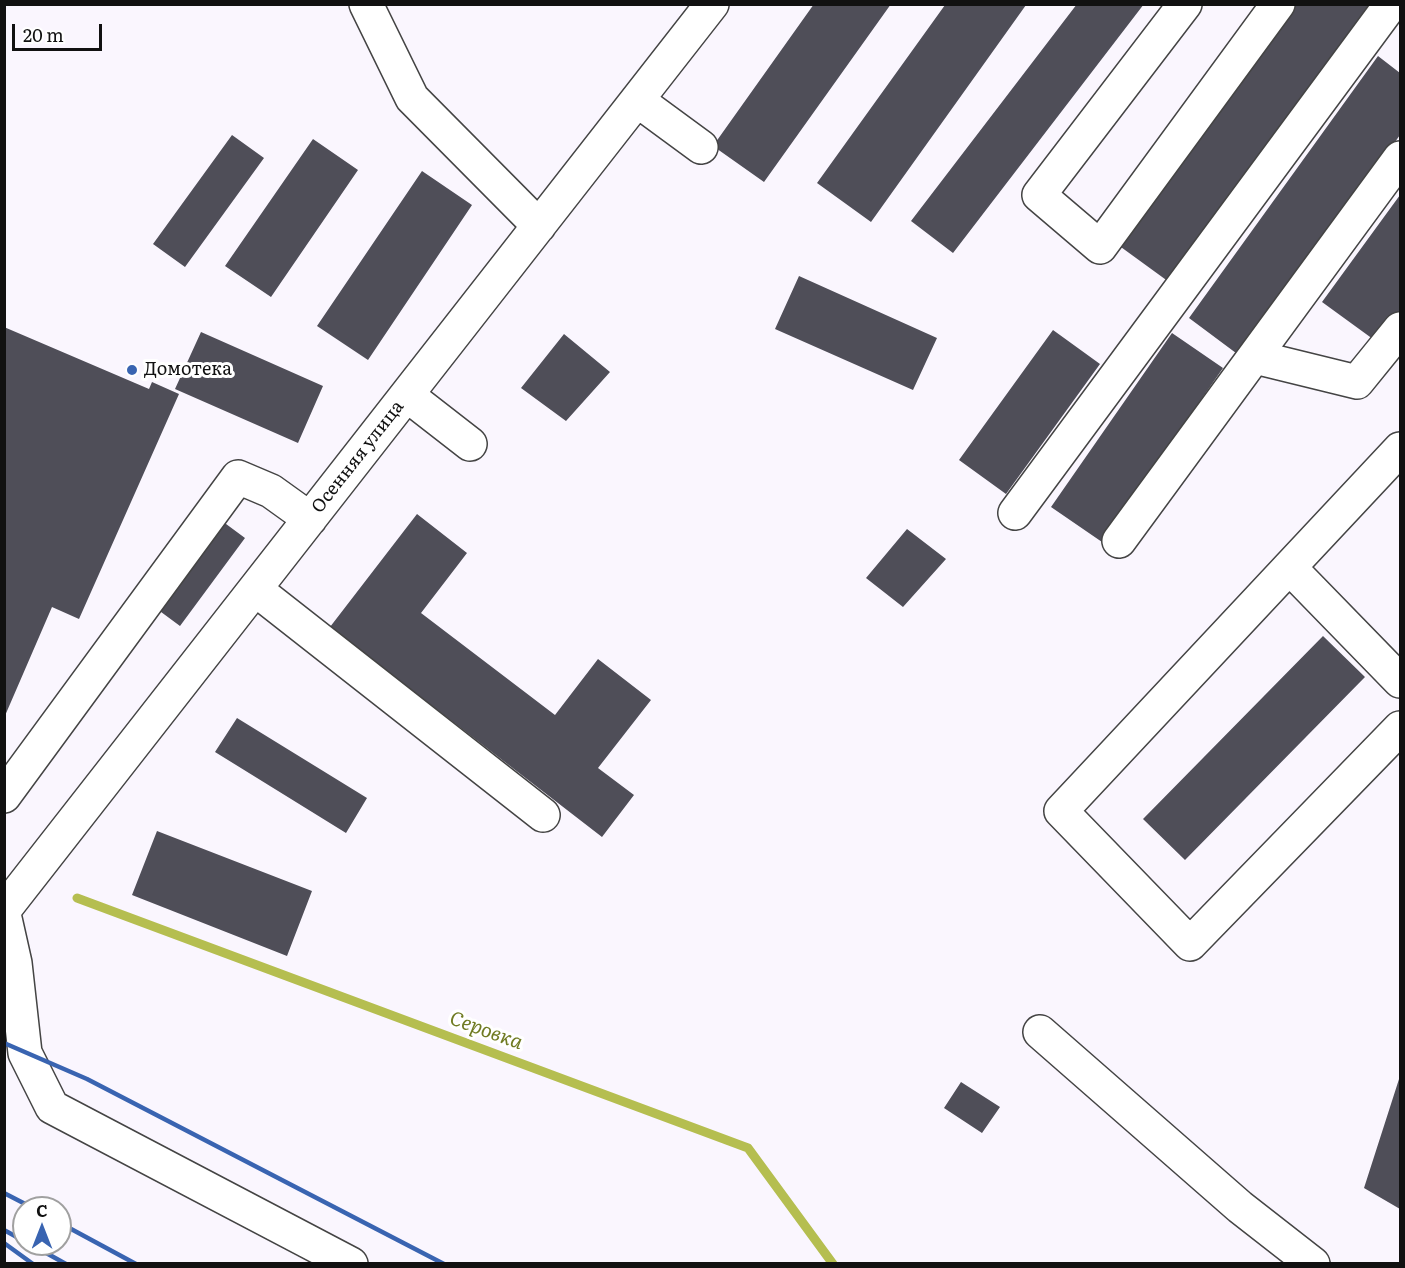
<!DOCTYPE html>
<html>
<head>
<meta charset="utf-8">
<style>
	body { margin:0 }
	#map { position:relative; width:1405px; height:1268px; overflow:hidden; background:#faf6fe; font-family:Literata,serif }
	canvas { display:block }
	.frame { position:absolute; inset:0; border:6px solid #111; pointer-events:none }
	.north { position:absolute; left:12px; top:1196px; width:60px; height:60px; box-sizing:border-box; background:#fff; border:2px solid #a0a0a0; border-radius:50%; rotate:0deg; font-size:16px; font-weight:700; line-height:24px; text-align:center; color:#111 }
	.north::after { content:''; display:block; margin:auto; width:21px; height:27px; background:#3964b1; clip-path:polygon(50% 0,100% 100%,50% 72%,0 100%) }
	.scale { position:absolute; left:12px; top:24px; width:90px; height:27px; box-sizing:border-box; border:3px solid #111; border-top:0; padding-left:8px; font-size:18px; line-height:21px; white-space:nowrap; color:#111; -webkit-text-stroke:4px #fff; paint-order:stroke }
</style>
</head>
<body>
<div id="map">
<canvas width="1405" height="1268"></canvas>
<div class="frame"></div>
<div class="north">С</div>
<div class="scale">20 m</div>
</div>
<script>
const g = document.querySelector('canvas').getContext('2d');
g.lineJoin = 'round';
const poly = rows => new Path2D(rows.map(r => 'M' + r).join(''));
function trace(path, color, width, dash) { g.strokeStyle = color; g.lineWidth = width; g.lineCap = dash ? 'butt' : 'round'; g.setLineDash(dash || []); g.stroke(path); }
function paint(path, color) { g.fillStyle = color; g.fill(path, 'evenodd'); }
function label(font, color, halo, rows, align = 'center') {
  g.font = font + ' Literata,serif'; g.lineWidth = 6; g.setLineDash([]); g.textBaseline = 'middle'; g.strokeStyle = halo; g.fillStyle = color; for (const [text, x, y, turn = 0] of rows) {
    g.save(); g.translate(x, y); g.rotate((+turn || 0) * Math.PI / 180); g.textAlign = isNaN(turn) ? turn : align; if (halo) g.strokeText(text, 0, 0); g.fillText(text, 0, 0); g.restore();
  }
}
const stream = poly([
	[77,898,748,1148,833,1264]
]);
const building = poly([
	[814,4,891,4,764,182,713,146],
	[1077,4,1144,4,953,253,911,221],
	[1287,4,1371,4,1169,282,1114,242],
	[945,5,1026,5,871,222,817,183],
	[1378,56,1400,73,1400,135,1240,356,1189,318],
	[232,135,264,158,185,267,153,244],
	[313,139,358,170,271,297,225,266],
	[422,171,472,205,368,360,317,326],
	[1400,195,1400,310,1377,342,1322,302],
	[799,276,937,338,913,390,775,329],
	[4,327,149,389,152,382,179,394,79,619,52,607,4,718],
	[1053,330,1100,364,1006,494,959,460],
	[201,332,323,386,298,443,175,389],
	[1172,333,1223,368,1102,542,1051,507],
	[564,334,610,372,566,421,521,388],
	[417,514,467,553,421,613,555,715,598,659,651,700,598,768,634,795,602,837,330,627],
	[222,521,245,538,180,626,157,609],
	[907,529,946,559,903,607,866,578],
	[1323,636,1365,677,1185,860,1143,819],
	[237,718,367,798,346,833,215,752],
	[157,831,312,891,287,956,132,895],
	[1400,1076,1400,1209,1364,1188],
	[961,1082,1000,1107,982,1133,944,1108]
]);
const minor = poly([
	[366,4,412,98,539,226],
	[1185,4,1039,195,1100,247,1278,4],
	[637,100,701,147],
	[1255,357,1357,382,1400,329],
	[407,395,470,444],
	[1400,449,1061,811,1190,944,1400,728],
	[1015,513,1386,11],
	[1119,541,1400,158],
	[1290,568,1400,681],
	[255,589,543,815],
	[4,796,238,477,271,491,310,519],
	[4,910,712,4],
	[4,914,15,963,25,1053,52,1107,351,1264],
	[1040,1032,1240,1207,1313,1264]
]);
const rail = poly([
	[4,1043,87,1079,444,1264],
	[4,1193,33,1208],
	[60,1223,136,1264],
	[4,1230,24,1241],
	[4,1243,33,1264],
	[30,1244,66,1264]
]);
const markers = [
	[132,370,6,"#3964b1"]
];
const poiNames = [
	["Домотека",144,370]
];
const streetNames = [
	["Осенняя улица",358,457,-52]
];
const waterNames = [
	["Серовка",486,1031,20]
];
trace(stream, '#b5be50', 9);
paint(building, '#4f4e58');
trace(minor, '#444', 36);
trace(minor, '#fff', 33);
trace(rail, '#3964b1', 4.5);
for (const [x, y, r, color] of markers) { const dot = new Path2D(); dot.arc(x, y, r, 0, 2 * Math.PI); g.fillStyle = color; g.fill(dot); trace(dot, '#fff', 2); }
label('18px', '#111', '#fff', poiNames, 'left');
label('18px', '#111', '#fff', streetNames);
label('italic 20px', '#707b23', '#fff', waterNames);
</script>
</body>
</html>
